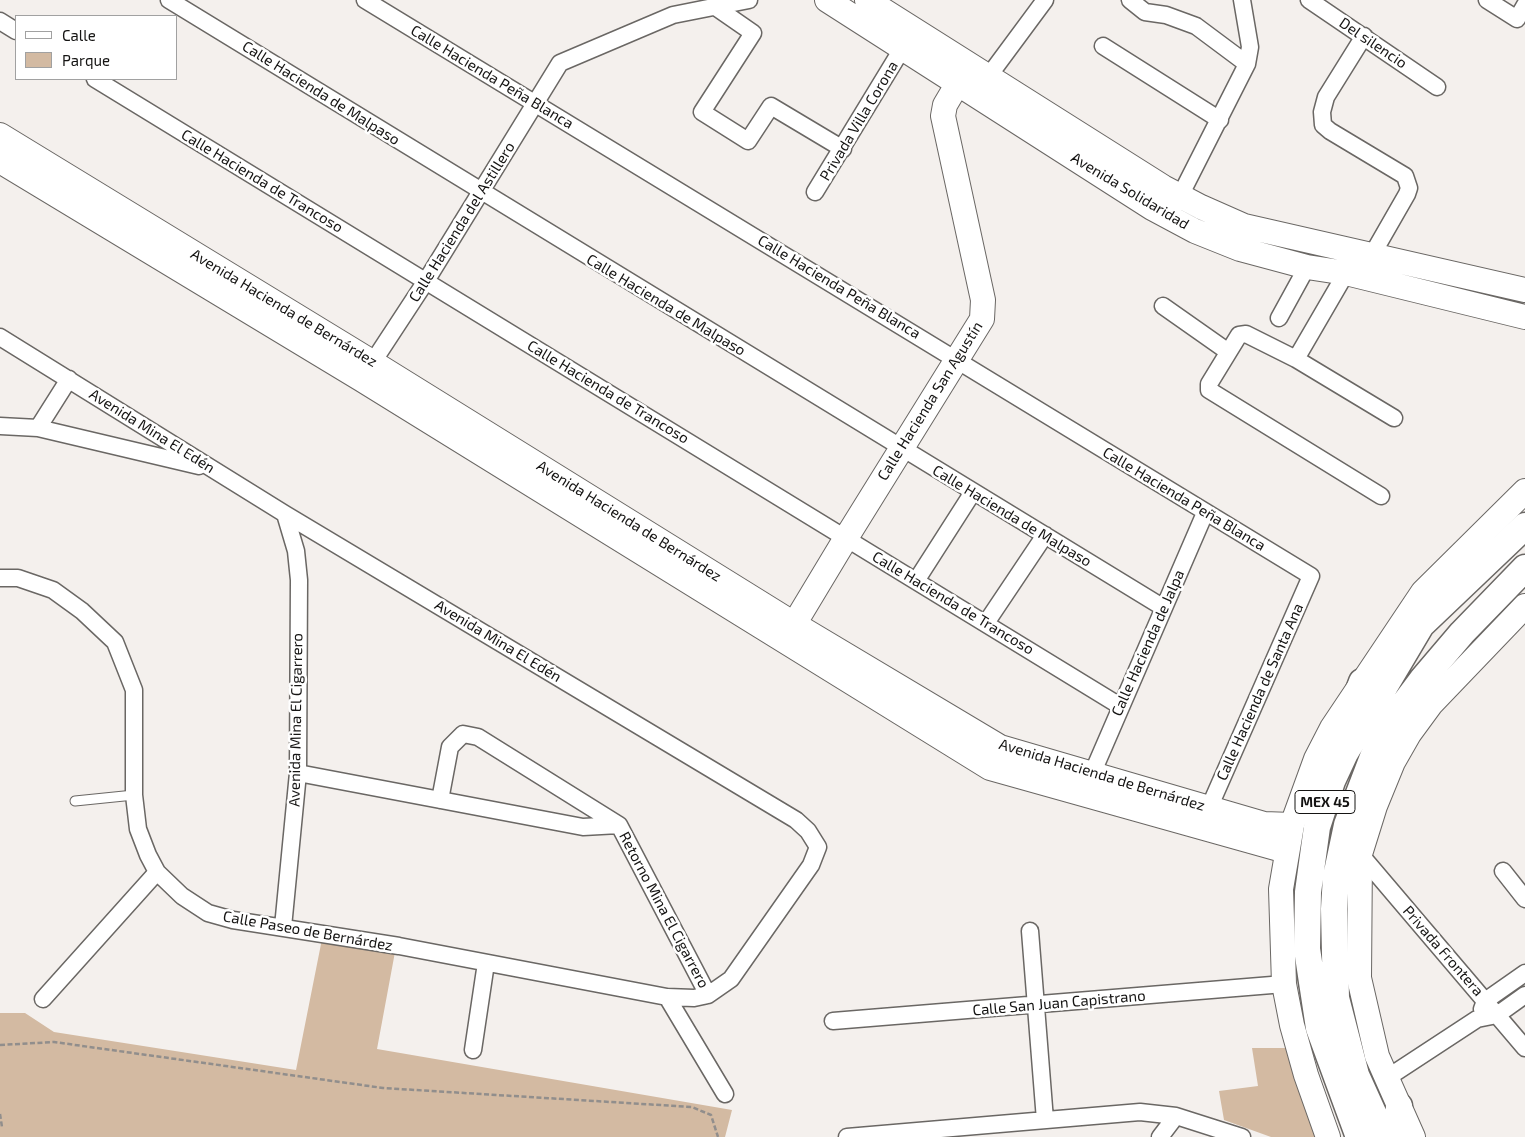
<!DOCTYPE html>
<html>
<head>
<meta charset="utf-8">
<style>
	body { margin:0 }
	#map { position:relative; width:1525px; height:1137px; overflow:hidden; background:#f4f0ed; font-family:"Exo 2",sans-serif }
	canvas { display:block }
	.legend { position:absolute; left:15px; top:15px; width:162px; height:65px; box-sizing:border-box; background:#fff; border:1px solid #a1a1a1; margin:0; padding:6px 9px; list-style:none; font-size:15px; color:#151413 }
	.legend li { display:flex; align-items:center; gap:10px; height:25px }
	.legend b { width:25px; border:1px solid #a1a1a1 }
</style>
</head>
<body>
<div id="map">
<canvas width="1525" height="1137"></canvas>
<ul class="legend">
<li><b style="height:6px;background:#fff"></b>Calle</li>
<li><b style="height:14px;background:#d3baa2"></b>Parque</li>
</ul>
</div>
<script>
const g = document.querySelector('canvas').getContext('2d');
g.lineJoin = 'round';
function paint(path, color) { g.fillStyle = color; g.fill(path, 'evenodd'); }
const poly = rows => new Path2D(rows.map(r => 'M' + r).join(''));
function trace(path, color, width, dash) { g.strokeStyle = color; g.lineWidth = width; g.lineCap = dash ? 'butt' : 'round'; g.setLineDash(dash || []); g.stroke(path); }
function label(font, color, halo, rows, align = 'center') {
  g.font = font + ' "Exo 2",sans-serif'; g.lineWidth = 5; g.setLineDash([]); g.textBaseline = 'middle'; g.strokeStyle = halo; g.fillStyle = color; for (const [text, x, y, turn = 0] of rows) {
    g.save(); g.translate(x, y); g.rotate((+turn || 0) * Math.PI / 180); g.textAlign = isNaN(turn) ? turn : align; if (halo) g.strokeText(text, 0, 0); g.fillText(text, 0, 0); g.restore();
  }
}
const green = poly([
	[322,939,395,952,377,1049,732,1110,725,1137,0,1137,0,1013,25,1013,54,1032,296,1070],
	[1252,1048,1292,1048,1318,1137,1271,1137,1224,1120,1219,1091,1258,1086]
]);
const path = poly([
	[0,1045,54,1042,383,1088,692,1107,711,1115,718,1137],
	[0,1114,2,1127]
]);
const lane = poly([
	[75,801,134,795]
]);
const street = poly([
	[169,0,1164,608],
	[365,0,1311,576,1209,808],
	[1130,0,1145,12,1166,15,1196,26,1247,64],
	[1309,0,1437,87],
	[1487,0,1517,19,1525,5],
	[714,6,753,33,702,112,748,141,771,106,843,149],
	[0,21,16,31],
	[1364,36,1326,97,1322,112,1323,125,1330,131,1405,176,1409,188,1407,194,1372,255],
	[1103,46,1220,120],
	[988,77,1045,0],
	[95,79,1120,706],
	[815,192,902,49],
	[1176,204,1247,64,1250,47,1242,0],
	[1163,306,1227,351],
	[1279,318,1307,267],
	[0,337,285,514,796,820,808,831,818,847,811,865,731,979,708,995,694,998,667,997,399,946,233,920,208,913,182,896,157,872,148,855,138,829,134,795,134,690,115,642,82,611,53,590,18,578,0,578],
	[1296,359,1346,273,1348,263],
	[367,371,426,281,560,63,673,15,749,0],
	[0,426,38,428,199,466],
	[38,428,69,379],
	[1381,496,1209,390,1209,384,1239,335,1246,334,1296,359,1394,418],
	[916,581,973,492],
	[986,623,1045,535],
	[298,773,583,827,619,825],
	[1092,774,1205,513],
	[440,800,450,747,463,734,478,737,619,825,708,995],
	[1360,854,1525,1048],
	[1503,871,1525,899],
	[283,927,298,773,299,580,296,551,285,514],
	[1030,931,1045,1120],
	[667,997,725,1094],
	[43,999,157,872],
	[1482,1009,1485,1001,1525,973],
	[833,1021,1284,984],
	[473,1050,486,963],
	[1387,1078,1477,1019,1497,1015,1525,995],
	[847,1137,1140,1112,1176,1116,1242,1137],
	[1160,1137,1176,1116]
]);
const secondary = poly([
	[827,0,1152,208,1195,231,1240,249,1307,267,1346,273,1525,317],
	[867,0,1163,187,1201,207,1244,226,1525,290],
	[0,135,372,362,794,624,1000,747,1264,824,1292,825],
	[0,161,361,379,990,768,1286,851],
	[787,636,846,538,982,319,983,300,943,116,945,105,958,83],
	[1328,1137,1306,1075,1292,1025,1284,984,1281,889,1292,825,1316,759,1332,728,1423,592,1525,491],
	[1413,1137,1377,1056,1359,978,1360,854,1375,806,1393,762,1409,734,1431,704,1525,606]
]);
const primary = poly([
	[1346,726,1362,682],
	[1359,1137,1319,1028,1312,982,1307,949,1308,892,1317,827,1332,781,1345,753,1421,625,1525,526],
	[1384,1137,1356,1075,1336,998,1334,909,1336,877,1347,825,1373,757,1401,708,1422,680,1462,633,1525,568],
	[1397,1137,1399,1106]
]);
const shields = [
	[1325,802,60]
];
const shieldNames = [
	["MEX 45",1325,802]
];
const streetNames = [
	["Del silencio",1373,43,34],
	["Calle Hacienda Peña Blanca",492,77,31],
	["Calle Hacienda de Malpaso",321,93,32],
	["Privada Villa Corona",859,121,-59],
	["Calle Hacienda de Trancoso",262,181,31],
	["Avenida Solidaridad",1130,191,31],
	["Calle Hacienda del Astillero",462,222,-58],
	["Calle Hacienda Peña Blanca",839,287,31],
	["Calle Hacienda de Malpaso",666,305,31],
	["Avenida Hacienda de Bernárdez",284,308,31],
	["Calle Hacienda de Trancoso",608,392,31],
	["Calle Hacienda San Agustín",930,401,-58],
	["Avenida Mina El Edén",152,431,32],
	["Calle Hacienda Peña Blanca",1184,499,31],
	["Calle Hacienda de Malpaso",1012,516,31],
	["Avenida Hacienda de Bernárdez",629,521,32],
	["Calle Hacienda de Trancoso",953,603,31],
	["Avenida Mina El Edén",498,641,31],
	["Calle Hacienda de Jalpa",1148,643,-66],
	["Calle Hacienda de Santa Ana",1260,692,-66],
	["Avenida Mina El Cigarrero",296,720,-89],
	["Avenida Hacienda de Bernárdez",1102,775,17],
	["Retorno Mina El Cigarrero",664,910,62],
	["Calle Paseo de Bernárdez",308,931,10],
	["Privada Frontera",1443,951,49],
	["Calle San Juan Capistrano",1059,1003,-5]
];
paint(green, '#d3baa2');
trace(lane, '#6a6764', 11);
trace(street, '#6a6764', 19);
trace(secondary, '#6a6764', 26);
trace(primary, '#6a6764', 29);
trace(path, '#918e8c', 2.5, [5, 2.5]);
trace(lane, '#fff', 9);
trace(street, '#fff', 16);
trace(secondary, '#fff', 24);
trace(primary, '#fff', 26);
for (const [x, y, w] of shields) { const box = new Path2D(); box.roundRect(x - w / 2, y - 11.5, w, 23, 4); g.fillStyle = '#fff'; g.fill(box); trace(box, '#151413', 1); }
label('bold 14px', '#151413', null, shieldNames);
label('15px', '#151413', '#fff', streetNames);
</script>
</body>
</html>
